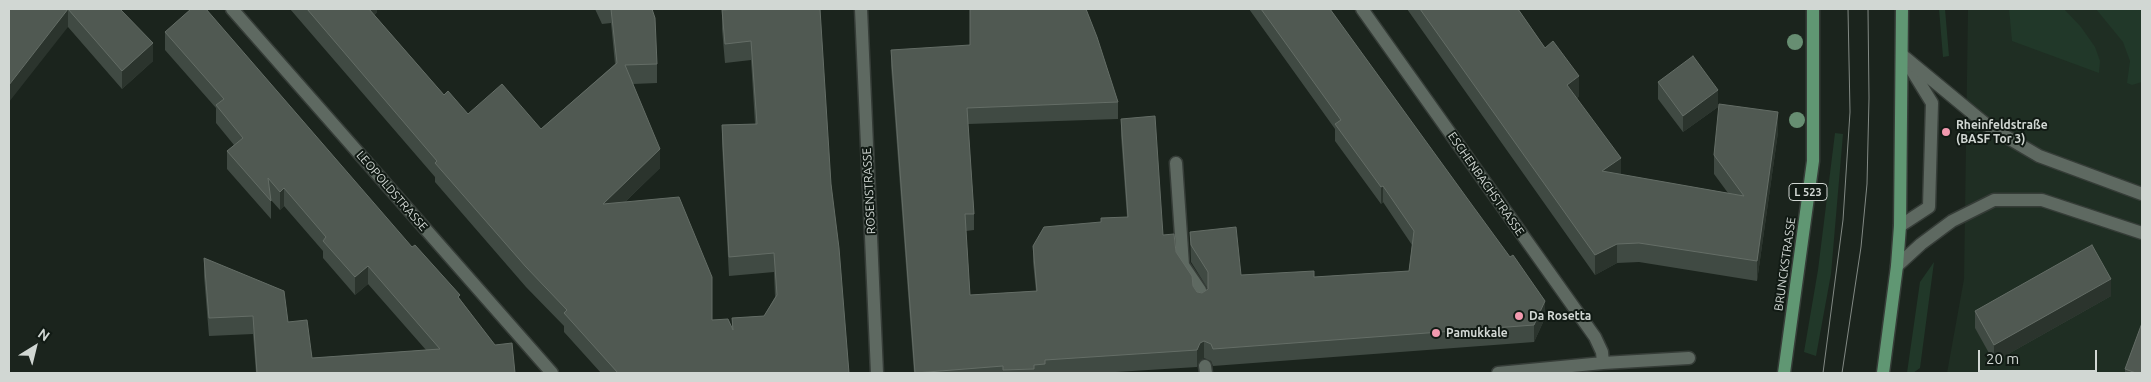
<!DOCTYPE html>
<html>
<head>
<meta charset="utf-8">
<style>
	body { margin:0 }
	#map { position:relative; width:2151px; height:382px; overflow:hidden; background:#1b241d; font-family:Ubuntu,sans-serif }
	canvas { display:block }
	.frame { position:absolute; inset:0; border:10px solid #d1d7d3; pointer-events:none }
	.north { position:absolute; left:10px; top:322px; width:50px; height:50px; -webkit-text-stroke:4px #111a14; paint-order:stroke; rotate:36deg; font-size:14px; font-weight:700; line-height:20px; text-align:center; color:#d1d7d3 }
	.north::after { content:''; display:block; margin:auto; width:18px; height:22px; background:#d1d7d3; clip-path:polygon(50% 0,100% 100%,50% 72%,0 100%) }
	.scale { position:absolute; left:1978px; top:350px; width:119px; height:22px; box-sizing:border-box; border:2px solid #d1d7d3; border-top:0; padding-left:6px; font-size:15px; line-height:18px; white-space:nowrap; color:#d1d7d3; -webkit-text-stroke:4px #111a14; paint-order:stroke }
</style>
</head>
<body>
<div id="map">
<canvas width="2151" height="382"></canvas>
<div class="frame"></div>
<div class="north">N</div>
<div class="scale">20 m</div>
</div>
<script>
const g = document.querySelector('canvas').getContext('2d');
g.lineJoin = 'round';
function paint(path, color) { g.fillStyle = color; g.fill(path, 'evenodd'); }
const poly = rows => new Path2D(rows.map(r => 'M' + r).join(''));
function trace(path, color, width, dash) { g.strokeStyle = color; g.lineWidth = width; g.lineCap = dash ? 'butt' : 'round'; g.setLineDash(dash || []); g.stroke(path); }
function label(font, color, halo, rows, align = 'center') {
  g.font = font + ' Ubuntu,sans-serif'; g.lineWidth = 4; g.setLineDash([]); g.textBaseline = 'middle'; g.strokeStyle = halo; g.fillStyle = color; for (const [text, x, y, turn = 0] of rows) {
    g.save(); g.translate(x, y); g.rotate((+turn || 0) * Math.PI / 180); g.textAlign = isNaN(turn) ? turn : align; if (halo) g.strokeText(text, 0, 0); g.fillText(text, 0, 0); g.restore();
  }
}
const built = poly([
	[1968,9,2142,9,2142,373,1947,373,1964,279]
]);
const green = poly([
	[1939,9,1945,9,1949,56,1943,57],
	[2009,9,2064,9,2081,27,2095,47,2100,61,2099,73,2012,41],
	[2096,9,2142,9,2142,82,2132,85,2127,83,2130,61,2123,42],
	[1835,133,1843,134,1831,274,1816,356,1804,352,1818,270],
	[1934,262,1920,368,1913,373,1907,373,1920,282]
]);
const service = poly([
	[1176,163,1183,265,1200,290,1201,302],
	[1900,226,1929,207,1932,103,1905,59],
	[1205,366,1206,373]
]);
const minor = poly([
	[232,9,552,373],
	[861,9,877,373],
	[1362,9,1595,337,1602,352,1603,363],
	[1902,55,1988,126,2039,156,2142,194],
	[1897,266,1921,244,1952,221,1994,200,2042,200,2142,233],
	[1498,373,1603,363,1689,358]
]);
const primary = poly([
	[1784,373,1813,161,1813,9],
	[1883,373,1897,266,1900,226,1902,9]
]);
const tram = poly([
	[1823,373,1843,220,1850,112,1848,9],
	[1842,373,1861,247,1867,184,1869,98,1868,9]
]);
const trees = [
	[1795,42],
	[1797,120]
];
const wall = poly([
	[9,9,120,9,153,61,122,89,68,27],
	[290,9,377,9,377,12,374,15,444,95,468,114,541,129,615,64,611,23,602,24,595,9,652,9,657,64,657,83,633,84,660,168,625,202,712,320,732,329,732,318,764,316,775,297,774,272,729,276,722,144,722,125,755,124,751,60,725,63,722,29,722,10,736,9,831,184,849,373,601,373,564,332,564,326,526,287,435,182,435,177],
	[1249,9,1330,9,1545,318,1534,342,1213,366,1211,361,1204,358,1200,360,1197,367,1100,373,914,373,891,66,891,50,1118,102,1118,119,968,124,974,214,974,230,966,231,970,295,1036,291,1033,262,1033,246,1101,222,1127,217,1121,136,1121,119,1163,235,1176,252,1193,286,1197,292,1202,293,1208,289,1191,262,1190,232,1241,275,1314,277,1409,271,1412,245,1383,202,1381,204,1335,141,1335,129],
	[1407,9,1518,9,1579,96,1577,98,1621,175,1728,193,1714,174,1714,155,1778,132,1757,281,1639,262,1617,263,1595,275],
	[165,32,412,247,460,299,515,373,256,373,253,334,209,336,204,276,204,258,288,322,312,358,426,350,368,284,355,295,323,258,323,251,284,206,280,210,271,200,271,219,227,169,227,151,234,145,216,123,216,108,165,50],
	[1658,82,1718,107,1683,132,1658,99],
	[2111,296,1994,362,1975,328,1975,311],
	[2125,369,2142,373,2125,373]
]);
const shadedWall = poly([
	[68,9,68,27,9,102,9,85],
	[364,9,377,9,377,12,364,23],
	[153,43,153,61,122,89,122,71],
	[1579,76,1579,96,1567,105,1567,85],
	[1718,90,1718,107,1683,132,1683,116],
	[1778,112,1778,132,1757,281,1757,261],
	[660,149,660,168,603,223,603,204],
	[1621,158,1621,177,1602,171],
	[1383,186,1383,202,1381,204,1381,187],
	[284,188,284,206,280,210,280,192],
	[1617,244,1617,263,1595,275,1595,255],
	[368,266,368,284,355,295,355,277],
	[2111,279,2111,296,1994,362,1994,345],
	[1545,301,1545,318,1534,342,1534,325],
	[1204,341,1204,358,1200,360,1197,367,1197,350,1200,343]
]);
const building = poly([
	[9,9,120,9,153,43,122,71,68,9,9,85,9,9],
	[191,9,206,9,412,247,415,245,460,295,458,297,495,345,512,343,515,373,257,373,253,316,209,318,204,258,284,291,288,322,307,320,312,358,440,349,368,266,355,277,323,241,326,237,284,188,280,192,268,178,271,201,227,151,243,138,216,105,224,99,165,32,191,9],
	[307,9,369,9,444,95,448,91,468,114,502,84,541,129,617,63,611,9,652,9,655,18,657,64,625,65,660,149,603,204,679,197,712,277,712,320,728,319,733,330,732,318,764,316,777,295,774,253,729,257,722,125,757,124,751,41,725,44,722,10,736,9,820,9,831,184,839,248,849,373,618,373,564,313,567,310,526,267,435,163,437,161,307,9],
	[970,9,1086,9,1097,37,1118,102,967,108,974,214,965,214,970,295,1037,291,1033,246,1044,227,1101,222,1101,218,1128,217,1121,119,1155,116,1163,235,1174,234,1176,252,1192,276,1193,286,1197,292,1202,293,1208,289,1208,272,1191,245,1190,232,1236,227,1241,275,1314,271,1314,277,1409,271,1414,231,1383,186,1381,187,1335,124,1341,120,1261,9,1330,9,1472,205,1510,257,1513,255,1545,301,1534,325,1213,349,1211,344,1204,341,1200,343,1197,350,1045,360,1045,364,1034,365,1034,369,1003,370,1003,366,915,373,891,50,970,45,970,9],
	[1420,9,1518,9,1545,48,1553,41,1579,76,1567,85,1621,158,1602,171,1744,196,1714,155,1719,104,1778,112,1757,261,1639,243,1617,244,1595,255,1420,9],
	[1693,56,1718,90,1683,116,1658,82,1693,56],
	[2092,245,2111,279,1994,345,1975,311,2092,245],
	[2142,323,2142,373,2136,373,2125,369,2142,323]
]);
const markers = [
	[1946,132,5,"#f29aaf"],
	[1519,316,5,"#f29aaf"],
	[1436,333,5,"#f29aaf"]
];
const shields = [
	[1808,192,38]
];
const shieldNames = [
	["L 523",1808,192]
];
const poiNames = [
	["Rheinfeldstraße",1956,125],
	["(BASF Tor 3)",1956,139],
	["Da Rosetta",1529,316],
	["Pamukkale",1446,333]
];
const streetNames = [
	["ESCHENBACHSTRASSE",1486,184,55],
	["LEOPOLDSTRASSE",392,191,49],
	["ROSENSTRASSE",869,191,-93],
	["BRUNCKSTRASSE",1785,264,-82]
];
paint(built, '#1f2e23');
paint(green, '#213829');
trace(service, '#363d38', 15);
trace(minor, '#363d38', 15);
trace(primary, '#363d38', 15);
trace(service, '#5e6961', 12);
trace(minor, '#5e6961', 12);
trace(primary, '#609773', 12);
trace(tram, '#828984', 1);
g.fillStyle = '#678e72';
for (const [x, y] of trees) { g.beginPath(); g.arc(x, y, 8, 0, 2 * Math.PI); g.fill(); }
paint(wall, '#404a43');
paint(shadedWall, '#2b342d');
paint(building, '#505952');
trace(building, '#646d66', 1);
for (const [x, y, r, color] of markers) { const dot = new Path2D(); dot.arc(x, y, r, 0, 2 * Math.PI); g.fillStyle = color; g.fill(dot); trace(dot, '#111a14', 2); }
for (const [x, y, w] of shields) { const box = new Path2D(); box.roundRect(x - w / 2, y - 8.5, w, 17, 4); g.fillStyle = '#111a14'; g.fill(box); trace(box, '#d1d7d3', 1); }
label('bold 11px', '#d1d7d3', null, shieldNames);
label('bold 12px', '#d1d7d3', '#111a14', poiNames, 'left');
label('12px', '#d1d7d3', '#111a14', streetNames);
</script>
</body>
</html>
